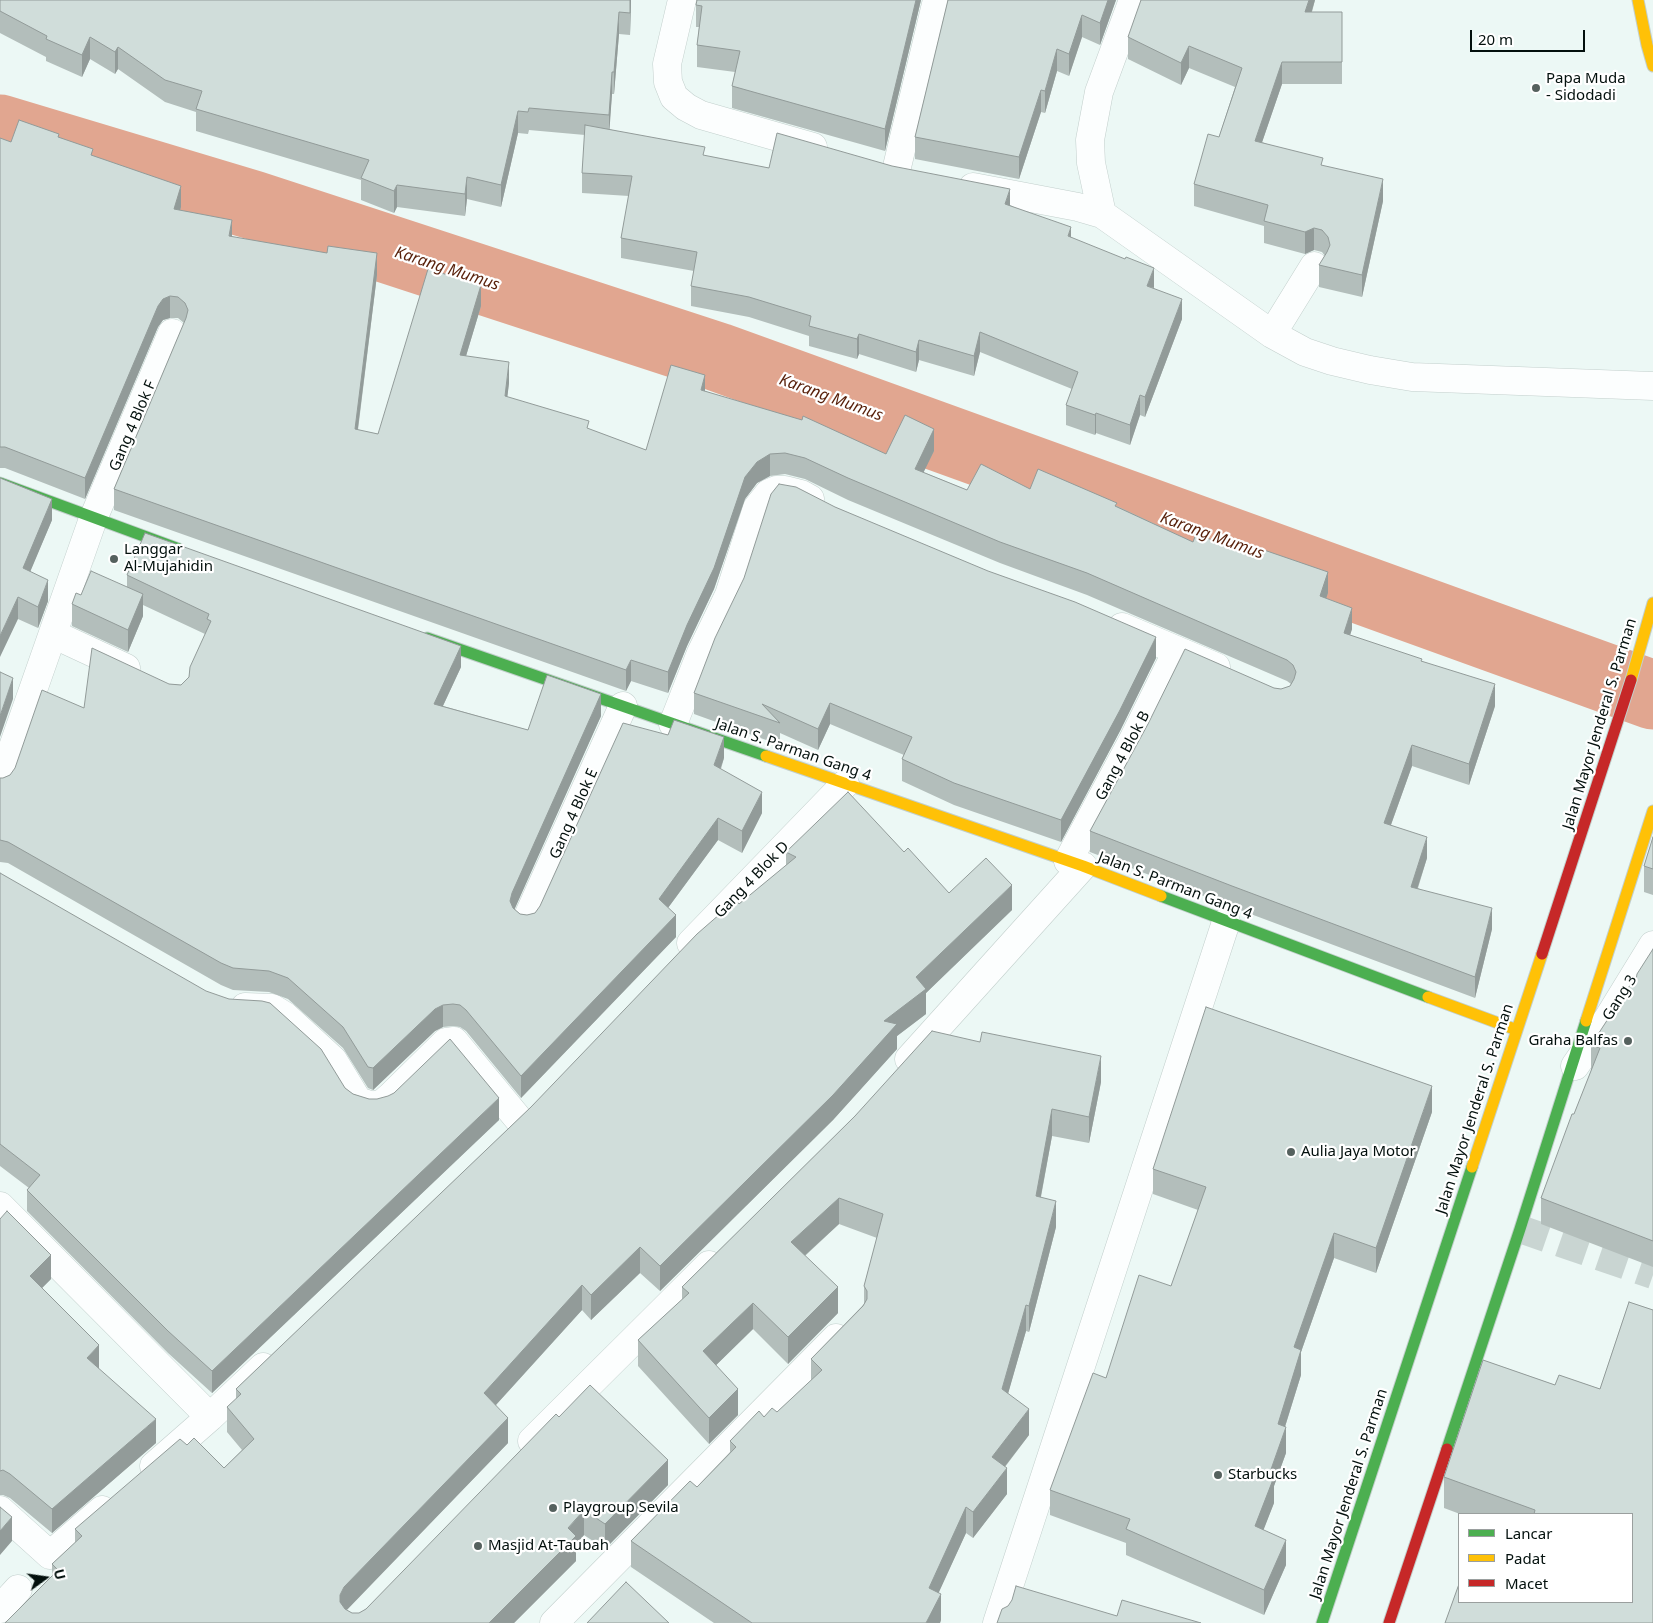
<!DOCTYPE html>
<html>
<head>
<meta charset="utf-8">
<style>
	body { margin:0 }
	#map { position:relative; width:1653px; height:1623px; overflow:hidden; background:#ecf8f5; font-family:"Noto Sans",sans-serif }
	canvas { display:block }
	.legend { position:absolute; left:1458px; top:1513px; width:175px; height:90px; box-sizing:border-box; background:#fff; border:1px solid #9a9f9e; margin:0; padding:6px 9px; list-style:none; font-size:15px; color:#03100d }
	.legend li { display:flex; align-items:center; gap:10px; height:25px }
	.legend b { width:25px; border:1px solid #9a9f9e }
	.north { position:absolute; left:20px; top:1553px; width:50px; height:50px; -webkit-text-stroke:4px #fff; paint-order:stroke; rotate:76deg; font-size:14px; font-weight:700; line-height:20px; text-align:center; color:#03100d }
	.north::after { content:''; display:block; margin:auto; width:18px; height:22px; background:#03100d; clip-path:polygon(50% 0,100% 100%,50% 72%,0 100%) }
	.scale { position:absolute; left:1470px; top:30px; width:115px; height:22px; box-sizing:border-box; border:2px solid #03100d; border-top:0; padding-left:6px; font-size:15px; line-height:18px; white-space:nowrap; color:#03100d; -webkit-text-stroke:4px #fff; paint-order:stroke }
</style>
</head>
<body>
<div id="map">
<canvas width="1653" height="1623"></canvas>
<ul class="legend">
<li><b style="height:6px;background:#4caf50"></b>Lancar</li>
<li><b style="height:6px;background:#ffc107"></b>Padat</li>
<li><b style="height:6px;background:#c62828"></b>Macet</li>
</ul>
<div class="north">U</div>
<div class="scale">20 m</div>
</div>
<script>
const g = document.querySelector('canvas').getContext('2d');
g.lineJoin = 'round';
const poly = rows => new Path2D(rows.map(r => 'M' + r).join(''));
function trace(path, color, width, dash) { g.strokeStyle = color; g.lineWidth = width; g.lineCap = dash ? 'butt' : 'round'; g.setLineDash(dash || []); g.stroke(path); }
function paint(path, color) { g.fillStyle = color; g.fill(path, 'evenodd'); }
function label(font, color, halo, rows, align = 'center') {
  g.font = font + ' "Noto Sans",sans-serif'; g.lineWidth = 4.5; g.setLineDash([]); g.textBaseline = 'middle'; g.strokeStyle = halo; g.fillStyle = color; for (const [text, x, y, turn = 0] of rows) {
    g.save(); g.translate(x, y); g.rotate((+turn || 0) * Math.PI / 180); g.textAlign = isNaN(turn) ? turn : align; if (halo) g.strokeText(text, 0, 0); g.fillText(text, 0, 0); g.restore();
  }
}
const river = poly([
	[0,129,253,205,718,357,1653,695]
]);
const streetTunnel = poly([
	[1520,1229,1653,1275]
]);
const street = poly([
	[682,0,667,64,668,82,674,97,686,107,701,115,813,147],
	[896,171,937,0],
	[973,187,1078,207,1102,214,1272,334,1305,352,1332,361,1370,370,1412,377,1653,386],
	[1102,214,1091,163,1090,140,1099,92,1133,0],
	[1272,334,1314,266],
	[1122,627,1216,667],
	[53,634,126,668],
	[673,724,701,653,729,595,757,508,769,493,776,490,785,490,801,494,810,499],
	[0,784,93,519,172,333],
	[1068,861,1134,738,1177,651],
	[526,921,623,706],
	[691,943,845,784],
	[245,1007,272,1008,285,1016,333,1060,358,1101,373,1106,383,1103,390,1097,446,1042,454,1041,520,1121],
	[909,1059,1083,866],
	[1575,1066,1607,1020,1653,945],
	[0,1206,210,1417],
	[532,1441,709,1265],
	[154,1466,210,1417,263,1367],
	[0,1510,50,1555,102,1510],
	[0,1609,18,1589],
	[554,1623,836,1338],
	[997,1623,1226,922]
]);
const fast = poly([
	[0,483,179,549],
	[427,638,766,756],
	[1161,896,1428,997],
	[1447,1449,1520,1229,1586,1021],
	[1322,1623,1472,1167]
]);
const slow = poly([
	[1638,0,1647,45,1653,66],
	[1631,680,1653,603],
	[766,756,1083,866,1161,896],
	[1428,997,1517,1030],
	[1586,1021,1653,811],
	[1472,1167,1542,954]
]);
const jam = poly([
	[1542,954,1631,680],
	[1389,1623,1447,1449]
]);
const wall = poly([
	[0,0,631,0,630,35,619,34,614,94,612,94,609,129,705,156,769,168,1010,205,1071,237,1154,288,1182,319,1145,417,1140,415,1130,445,1096,433,1095,435,1066,425,1066,405,1072,389,980,352,974,376,919,360,916,372,859,354,857,359,809,346,809,336,749,317,691,306,691,286,694,271,621,258,621,238,629,196,582,193,582,173,585,135,529,130,528,134,518,133,501,207,467,199,465,216,397,207,394,213,361,200,361,180,196,131,196,112,165,102,118,69,115,74,90,59,82,77,46,61,46,57,0,33],
	[921,0,885,151,732,108,732,86,735,72,697,67,697,45,699,27,696,27,696,5],
	[948,0,1116,0,1100,45,1082,37,1069,76,1057,71,1045,113,1041,112,1019,179,915,159,915,137],
	[1315,0,1312,12,1342,12,1342,84,1282,84,1262,142,1323,166,1383,201,1362,297,1319,287,1319,265,1325,256,1322,252,1314,250,1305,254,1264,243,1264,226,1194,206,1194,184,1219,137,1235,87,1189,68,1181,85,1128,59,1128,37],
	[59,137,93,156,181,207,180,210,232,237,377,275,358,430,378,434,481,306,466,356,509,383,507,397,589,429,646,450,705,391,886,454,934,451,923,472,967,490,1030,489,1117,506,1193,542,1328,593,1326,598,1352,629,1350,635,1422,661,1495,706,1469,785,1412,766,1391,825,1427,858,1418,888,1492,929,1475,998,1232,907,1090,852,1090,831,1274,688,1281,689,1290,686,1291,684,1287,681,1087,595,1000,563,848,500,805,479,785,474,770,476,757,483,745,499,714,589,687,646,668,693,631,681,626,691,114,510,114,489,184,323,178,318,170,318,163,320,158,327,85,499,5,468,0,468,0,138,11,142],
	[0,478,52,520,30,571,48,601,38,628,18,619],
	[835,507,1156,658,1120,731,1061,842,954,805,902,781,902,759,904,755,830,724,818,750,780,733,780,745,694,714,694,693],
	[127,575,461,667,443,706,528,730,601,716,514,909,520,914,527,915,535,913,724,758,721,769,762,813,742,853,718,840,668,908,676,937,521,1098,466,1031,460,1027,453,1026,443,1027,435,1031,373,1090,368,1088,343,1048,288,999,269,992,233,990,221,985,8,863,0,862,0,778,3,778,10,775,84,708,169,684,181,685,189,677,205,634,143,605,143,616,128,652,72,626,72,604,81,595,127,587],
	[1653,837,1653,895,1644,892,1644,866],
	[786,852,904,852,949,893,1012,910,926,993,926,1014,897,1036,897,1049,833,1120,660,1291,640,1273,591,1320,582,1310,496,1405,508,1443,346,1610,352,1613,359,1613,366,1609,559,1417,668,1485,605,1549,584,1535,576,1544,576,1561,514,1623,5,1623,52,1576,52,1564,75,1543,75,1529,187,1445,224,1468,242,1450,227,1432,227,1407,236,1400,236,1389,531,1107,739,904,786,866],
	[0,873,345,1088,353,1094,369,1099,499,1120,212,1393,168,1353,27,1211,27,1190,29,1188,0,1166],
	[1653,949,1653,1267,1541,1224,1541,1198,1591,1071,1591,1045,1636,980],
	[1101,1082,1089,1143,1052,1136,1041,1197,1056,1227,1029,1332,1026,1331,1008,1393,1029,1435,1005,1467,1007,1494,973,1538,966,1533,938,1593,941,1620,940,1623,714,1623,631,1567,631,1541,697,1487,730,1452,730,1441,764,1417,777,1412,811,1381,811,1359,864,1304,864,1286,877,1238,839,1224,805,1256,838,1313,788,1364,753,1329,716,1365,738,1415,709,1444,638,1366,638,1340,682,1300,682,1287,855,1116],
	[1432,1112,1376,1273,1334,1258,1301,1352,1301,1375,1285,1427,1286,1453,1274,1486,1274,1503,1263,1530,1286,1565,1264,1615,1126,1555,1126,1543,1050,1515,1050,1490,1106,1378,1171,1286,1198,1210,1153,1194,1153,1169],
	[0,1219,51,1279,42,1288,99,1369,156,1443,52,1533,10,1498,3,1495,0,1495],
	[1629,1302,1653,1310,1653,1623,1445,1623,1459,1584,1459,1602,1632,1602,1632,1514,1460,1514,1444,1508,1444,1477,1483,1360,1555,1385,1559,1375,1600,1389]
]);
const shadedWall = poly([
	[630,0,631,0,630,35],
	[916,0,921,0,885,151,885,129],
	[1108,0,1116,0,1100,45,1100,23],
	[1309,0,1315,0,1305,34,1305,12],
	[619,12,619,34,614,94,614,72],
	[1082,15,1082,37,1069,76,1069,54],
	[90,37,90,59,82,77,82,55],
	[1189,46,1189,68,1181,85,1181,63],
	[118,47,118,69,115,74,115,52],
	[1057,49,1057,71,1045,113,1045,91],
	[1282,62,1282,84,1255,163,1255,141],
	[612,72,612,94,609,137,609,115],
	[1041,90,1041,112,1019,179,1019,157],
	[518,111,518,133,501,207,501,185],
	[467,177,467,199,465,216,465,194],
	[1383,179,1383,201,1362,297,1362,275],
	[397,185,397,207,394,213,394,191],
	[181,186,181,207,174,230,174,209],
	[1010,189,1010,209,1005,204],
	[232,220,232,241,229,236],
	[1071,227,1071,247,1068,236],
	[1314,228,1314,250,1305,254,1305,232],
	[377,253,377,275,355,451,355,429],
	[1154,268,1154,288,1147,286],
	[481,285,481,306,460,376,460,355],
	[170,296,170,318,163,320,158,327,85,499,85,478,158,306,163,299],
	[1182,299,1182,319,1145,417,1145,397],
	[980,332,980,352,974,376,974,356],
	[859,334,859,354,857,359,857,339],
	[919,340,919,360,916,372,916,352],
	[509,362,509,383,505,417,505,396],
	[705,375,705,397,701,390],
	[1140,395,1140,415,1130,445,1130,425],
	[1096,413,1096,433,1095,435,1095,415],
	[934,429,934,451,915,490,915,469],
	[770,454,770,476,757,483,745,499,714,589,687,646,668,693,668,672,745,477,757,462],
	[52,499,52,520,23,589,23,568],
	[1328,572,1328,593,1320,617,1320,596],
	[48,580,48,601,38,628,38,607],
	[143,594,143,616,128,652,128,630],
	[18,597,18,619,0,657,0,636],
	[1352,608,1352,629,1344,654,1344,633],
	[1156,637,1156,658,1120,731,1061,842,1061,820],
	[461,646,461,667,434,725,434,704],
	[631,660,631,681,626,691,626,670],
	[13,678,13,699,0,737,0,716],
	[1495,684,1495,706,1469,785,1469,764],
	[601,694,601,716,512,915,510,901,512,893],
	[830,703,830,724,818,750,818,729],
	[724,737,724,758,714,787,714,765],
	[1412,745,1412,766,1384,844,1384,823],
	[762,792,762,813,742,853,742,831],
	[718,818,718,840,659,920,659,899],
	[1427,837,1427,858,1411,908,1411,887],
	[1012,885,1012,910,926,993,926,1014,897,1036,897,1049,833,1120,660,1291,660,1266,884,1021,916,977],
	[1492,908,1492,929,1475,998,1475,977],
	[676,915,676,937,521,1098,521,1076],
	[443,1005,443,1027,435,1031,373,1090,373,1068,435,1009],
	[1101,1056,1101,1082,1089,1143,1089,1117],
	[1432,1086,1432,1112,1376,1273,1376,1248],
	[499,1098,499,1120,212,1393,212,1371],
	[1052,1109,1052,1136,1036,1222,1036,1196],
	[839,1198,839,1224,791,1268,791,1242],
	[1056,1201,1056,1227,1029,1332,1029,1306],
	[1334,1233,1334,1258,1301,1352,1301,1375,1278,1449,1278,1424,1294,1347],
	[640,1247,640,1273,591,1320,591,1295],
	[51,1255,51,1279,30,1300,30,1276],
	[582,1285,582,1310,484,1418,484,1393],
	[838,1287,838,1313,788,1364,788,1337],
	[753,1303,753,1329,703,1378,703,1351],
	[1026,1305,1026,1331,1002,1415,1002,1389],
	[99,1345,99,1369,87,1358],
	[738,1389,738,1415,709,1444,709,1418],
	[1029,1409,1029,1435,992,1483,992,1457],
	[508,1418,508,1443,344,1613,340,1620,340,1595,344,1587],
	[156,1419,156,1443,52,1533,52,1509],
	[1286,1427,1286,1453,1274,1486,1274,1503,1255,1552,1255,1526,1269,1475],
	[668,1460,668,1485,605,1549,605,1524],
	[1007,1468,1007,1494,973,1538,973,1512],
	[966,1507,966,1533,929,1614,929,1588],
	[584,1510,584,1535,576,1544,576,1561,514,1623,489,1623],
	[12,1517,12,1541,0,1555,0,1531],
	[1286,1540,1286,1565,1264,1615,1264,1590],
	[941,1594,941,1620,940,1623,926,1623]
]);
const building = poly([
	[0,0,630,0,630,13,619,12,614,72,612,72,609,115,529,108,528,112,518,111,501,185,467,177,465,194,397,185,394,191,361,178,369,160,196,109,202,91,165,80,118,47,115,52,90,37,82,55,46,39,47,36,0,11,0,0],
	[697,0,916,0,885,129,732,86,740,51,697,45,702,6,696,5,697,0],
	[948,0,1108,0,1100,23,1082,15,1069,54,1057,49,1045,91,1041,90,1019,157,915,137,948,0],
	[1141,0,1309,0,1305,12,1342,12,1342,62,1282,62,1255,141,1323,158,1321,165,1383,179,1362,275,1319,265,1327,252,1330,245,1328,237,1322,230,1314,228,1305,232,1264,221,1268,205,1194,184,1208,134,1219,137,1242,68,1189,46,1181,63,1128,37,1141,0],
	[19,120,59,134,58,137,93,149,91,155,181,186,174,209,232,220,229,236,327,253,328,246,377,253,355,429,378,434,428,269,481,285,460,355,509,362,505,396,589,421,587,428,646,450,671,365,705,375,701,390,802,420,803,416,886,454,905,415,934,429,915,469,967,490,981,464,1030,489,1038,469,1117,503,1115,506,1193,542,1196,534,1261,558,1264,550,1328,572,1320,596,1352,608,1344,633,1422,659,1421,661,1495,684,1469,764,1412,745,1384,823,1427,837,1411,887,1492,908,1475,977,1232,886,1090,831,1148,724,1185,649,1274,688,1281,689,1290,686,1294,679,1296,672,1293,665,1287,660,1087,573,1000,542,848,478,805,458,785,453,770,454,757,462,745,477,714,568,687,625,668,672,631,660,626,670,114,489,186,318,188,310,185,303,178,297,170,296,163,299,158,306,85,478,5,447,0,447,0,138,11,142,19,120],
	[585,125,705,147,703,155,769,168,777,133,892,166,1010,189,1005,204,1071,227,1068,236,1125,259,1126,257,1154,268,1147,286,1182,299,1145,397,1140,395,1130,425,1096,413,1095,415,1066,405,1078,372,980,332,974,356,919,340,916,352,859,334,857,339,809,326,811,316,749,297,691,286,697,252,621,238,632,176,582,173,585,125],
	[0,478,52,499,23,568,48,580,38,607,18,597,0,636,0,478],
	[779,484,796,487,835,507,988,571,1075,602,1156,637,1120,710,1061,820,954,783,902,759,912,737,830,703,818,729,762,704,780,723,694,693,715,638,744,578,771,494,779,484],
	[145,533,461,646,434,704,528,730,547,675,601,694,512,893,510,901,513,908,520,914,527,915,535,913,540,906,623,723,668,735,674,720,724,737,714,765,762,792,742,831,718,818,659,899,676,915,521,1076,466,1010,460,1005,453,1004,443,1005,435,1009,373,1068,368,1067,343,1027,288,978,269,971,233,968,221,963,8,842,0,840,0,778,3,778,10,775,15,768,42,690,84,708,92,648,169,684,181,685,189,677,190,667,211,621,207,619,209,614,127,575,145,533],
	[91,571,143,594,128,630,72,604,76,593,81,595,91,571],
	[0,672,13,678,0,716,0,672],
	[848,792,904,852,908,848,949,893,986,858,1012,885,916,977,926,989,884,1021,897,1024,833,1095,660,1266,640,1247,591,1295,582,1285,484,1393,508,1418,344,1587,340,1595,340,1602,345,1609,352,1613,359,1613,366,1609,556,1414,559,1417,590,1385,668,1460,605,1524,584,1510,568,1528,576,1536,489,1623,5,1623,58,1570,52,1564,82,1536,75,1529,180,1439,187,1445,194,1438,224,1468,254,1439,227,1407,241,1394,236,1389,531,1107,697,934,736,900,739,904,796,857,786,852,848,792],
	[1653,837,1653,869,1644,866,1653,837],
	[0,873,206,991,229,999,262,1001,270,1003,321,1049,345,1088,353,1094,369,1099,377,1099,388,1096,394,1093,450,1039,499,1098,212,1371,168,1331,27,1190,40,1175,0,1144,0,873],
	[1653,949,1653,1241,1541,1198,1572,1114,1574,1114,1600,1048,1591,1045,1634,979,1636,980,1637,974,1653,949],
	[1206,1007,1432,1086,1376,1248,1334,1233,1294,1347,1301,1350,1278,1424,1286,1427,1269,1475,1274,1477,1255,1526,1286,1540,1264,1590,1126,1529,1130,1519,1050,1490,1093,1373,1106,1378,1139,1275,1171,1286,1206,1187,1153,1169,1206,1007],
	[932,1031,980,1042,982,1032,1101,1056,1089,1117,1052,1109,1036,1196,1056,1201,1029,1306,1026,1305,1002,1389,1029,1409,992,1457,1007,1468,973,1512,966,1507,929,1588,941,1594,926,1623,752,1623,631,1541,690,1481,697,1487,736,1447,730,1441,759,1411,764,1417,772,1408,777,1412,822,1370,811,1359,863,1306,867,1299,867,1291,864,1286,883,1214,839,1198,791,1242,838,1287,788,1337,753,1303,703,1351,738,1389,709,1418,638,1340,689,1293,682,1287,855,1116,932,1031],
	[7,1211,51,1255,30,1276,99,1345,87,1358,156,1419,52,1509,10,1474,3,1470,0,1471,0,1219,7,1211],
	[1629,1302,1653,1310,1653,1623,1445,1623,1459,1584,1459,1602,1632,1602,1632,1514,1534,1514,1535,1510,1444,1477,1483,1360,1555,1385,1559,1375,1600,1389,1629,1302],
	[0,1507,12,1517,0,1531,0,1507],
	[626,1582,669,1623,587,1623,626,1582],
	[1016,1586,1117,1616,1122,1600,1201,1623,997,1623,1002,1609,1008,1606,1012,1600,1016,1586]
]);
const markers = [
	[1536,88,5,"#55615e"],
	[114,559,5,"#55615e"],
	[1628,1041,5,"#55615e"],
	[1291,1152,5,"#55615e"],
	[1218,1475,5,"#55615e"],
	[553,1508,5,"#55615e"],
	[478,1546,5,"#55615e"]
];
const poiNames = [
	["Papa Muda",1546,79],
	["- Sidodadi",1546,96],
	["Langgar",124,550],
	["Al-Mujahidin",124,567],
	["Graha Balfas",1618,1041,"right"],
	["Aulia Jaya Motor",1301,1152],
	["Starbucks",1228,1475],
	["Playgroup Sevila",563,1508],
	["Masjid At-Taubah",488,1546]
];
const streetNames = [
	["Gang 4 Blok F",133,426,-67],
	["Jalan Mayor Jenderal S. Parman",1600,724,-73],
	["Jalan S. Parman Gang 4",793,750,19],
	["Gang 4 Blok B",1123,756,-62],
	["Gang 4 Blok E",574,814,-66],
	["Gang 4 Blok D",752,880,-46],
	["Jalan S. Parman Gang 4",1175,886,21],
	["Gang 3",1620,998,-58],
	["Jalan Mayor Jenderal S. Parman",1475,1109,-72],
	["Jalan Mayor Jenderal S. Parman",1349,1494,-72]
];
const waterNames = [
	["Karang Mumus",447,269,18],
	["Karang Mumus",831,398,20],
	["Karang Mumus",1212,536,20]
];
trace(river, '#e1a690', 69);
trace(streetTunnel, '#c9d5d2', 28, [28, 14]);
trace(street, '#c2cfcc', 29);
trace(fast, '#c2cfcc', 13);
trace(slow, '#c2cfcc', 13);
trace(jam, '#c2cfcc', 13);
trace(street, '#fcfefe', 28);
trace(fast, '#4caf50', 11);
trace(slow, '#ffc107', 11);
trace(jam, '#c62828', 11);
paint(wall, '#b3bebb');
paint(shadedWall, '#929b99');
paint(building, '#d0ddda');
trace(building, '#929b99', 1);
for (const [x, y, r, color] of markers) { const dot = new Path2D(); dot.arc(x, y, r, 0, 2 * Math.PI); g.fillStyle = color; g.fill(dot); trace(dot, '#fff', 2); }
label('15px', '#03100d', '#fff', poiNames, 'left');
label('15px', '#03100d', '#fff', streetNames);
label('italic 16px', '#571f09', '#fff', waterNames);
</script>
</body>
</html>
